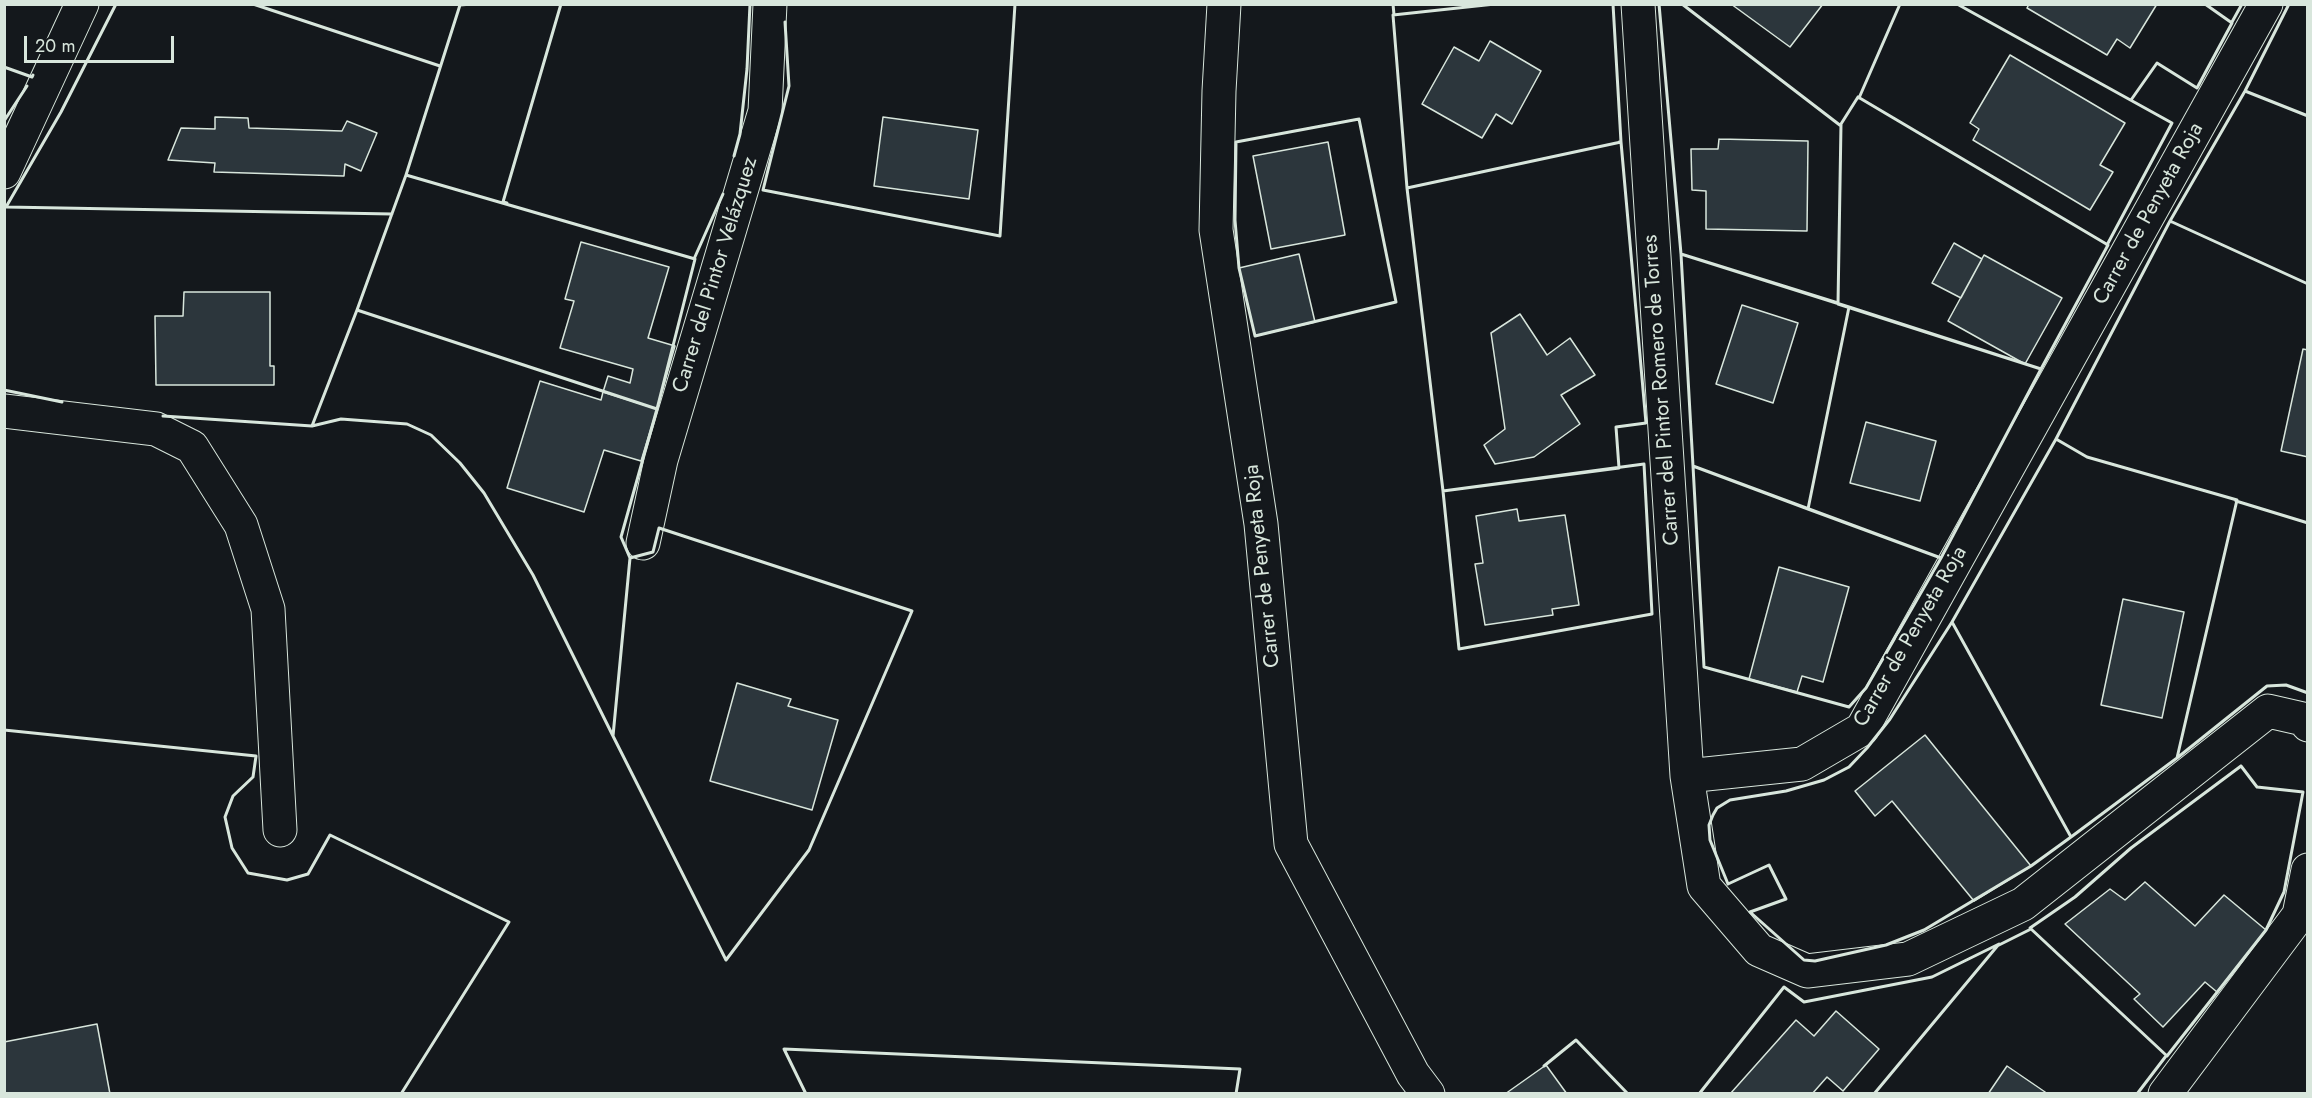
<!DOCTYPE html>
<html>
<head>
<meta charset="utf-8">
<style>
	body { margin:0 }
	#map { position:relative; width:2312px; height:1098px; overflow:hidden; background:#14181c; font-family:Jost,sans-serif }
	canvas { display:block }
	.frame { position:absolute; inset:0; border:6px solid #d8e6dc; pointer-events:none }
	.scale { position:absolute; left:24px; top:36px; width:150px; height:27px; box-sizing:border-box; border:3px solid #d8e6dc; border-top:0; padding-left:8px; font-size:18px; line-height:21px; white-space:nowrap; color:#d8e6dc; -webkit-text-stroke:4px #14181c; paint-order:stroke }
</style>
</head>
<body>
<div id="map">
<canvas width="2312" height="1098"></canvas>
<div class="frame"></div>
<div class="scale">20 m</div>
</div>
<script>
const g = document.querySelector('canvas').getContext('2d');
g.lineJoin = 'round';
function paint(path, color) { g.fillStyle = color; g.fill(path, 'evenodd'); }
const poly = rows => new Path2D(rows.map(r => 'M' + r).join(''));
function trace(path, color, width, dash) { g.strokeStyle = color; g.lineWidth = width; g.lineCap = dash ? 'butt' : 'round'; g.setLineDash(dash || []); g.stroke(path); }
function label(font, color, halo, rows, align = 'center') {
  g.font = font + ' Jost,sans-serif'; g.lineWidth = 4.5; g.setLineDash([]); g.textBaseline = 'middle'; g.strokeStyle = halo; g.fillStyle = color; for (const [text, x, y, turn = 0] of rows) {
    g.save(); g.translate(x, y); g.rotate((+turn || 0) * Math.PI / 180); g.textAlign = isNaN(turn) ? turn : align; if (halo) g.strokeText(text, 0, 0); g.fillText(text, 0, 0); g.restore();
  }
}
const building = poly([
	[1731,4,1823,4,1790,47,1731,4],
	[2029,4,2157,4,2130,48,2117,39,2107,55,2027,8,2029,4],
	[1490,41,1541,71,1512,124,1496,114,1482,138,1422,104,1454,47,1479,61,1490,41],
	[2010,55,2125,123,2100,165,2113,172,2090,210,1973,140,1979,129,1970,123,2010,55],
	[215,117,248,118,249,128,342,131,347,121,377,133,361,171,345,164,344,176,214,172,215,163,168,160,181,128,215,129,215,117],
	[883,117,978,130,969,199,874,186,883,117],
	[1719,139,1808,141,1807,231,1706,229,1706,191,1692,190,1691,149,1718,149,1719,139],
	[1328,142,1345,235,1271,249,1253,156,1328,142],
	[581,242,669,267,648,338,675,346,657,409,603,392,608,376,630,383,633,369,560,348,574,301,565,299,581,242],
	[1954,243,1982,259,1961,298,1932,283,1954,243],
	[1299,254,1315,322,1255,336,1239,268,1299,254],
	[1984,255,2062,298,2025,364,1948,321,1984,255],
	[184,292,270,292,270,366,274,366,274,385,156,385,155,316,183,316,184,292],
	[1742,305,1798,323,1773,403,1716,384,1742,305],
	[1520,314,1547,355,1570,338,1595,375,1561,395,1580,424,1534,457,1495,464,1484,445,1505,429,1491,333,1520,314],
	[2303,349,2308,350,2308,457,2281,451,2303,349],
	[540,381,601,400,603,392,657,409,641,461,604,450,584,512,507,488,540,381],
	[1866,422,1936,441,1920,501,1850,483,1866,422],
	[1517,509,1519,521,1565,515,1579,605,1552,609,1553,615,1485,625,1475,564,1483,563,1476,516,1517,509],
	[1779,567,1849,587,1823,682,1802,676,1797,692,1749,679,1779,567],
	[2123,599,2184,612,2162,718,2101,705,2123,599],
	[737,683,791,699,788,706,838,720,812,810,710,781,737,683],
	[1925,735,2031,866,1974,901,1892,801,1875,816,1855,791,1925,735],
	[2145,882,2195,926,2224,895,2266,930,2217,992,2205,982,2163,1027,2134,999,2140,994,2065,924,2110,889,2125,900,2145,882],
	[1836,1011,1879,1049,1843,1091,1827,1077,1812,1094,1730,1094,1796,1020,1814,1036,1836,1011],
	[97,1024,110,1094,4,1094,4,1042,97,1024],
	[1546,1065,1567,1094,1505,1094,1546,1065],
	[2007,1066,2048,1094,1988,1094,2007,1066]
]);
const minor = poly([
	[1224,4,1219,91,1216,230,1261,524,1291,844,1413,1074,1428,1094],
	[1638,4,1687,776],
	[2266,4,1862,729,1802,764,1687,776,1704,886,1759,950,1807,971,1908,959,2023,904,2268,711,2303,719,2308,725],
	[4,172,82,4],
	[4,411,156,429,192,447,241,525,268,609,280,830],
	[643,543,661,460,765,111,770,4],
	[2165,1094,2299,915,2308,870]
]);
const wall = poly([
	[116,4,61,112,6,207,392,214],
	[253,4,440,66],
	[1393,4,1394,15],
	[1613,4,1621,142,1619,142],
	[1659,4,1681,254,1838,303],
	[1682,4,1841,126],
	[1957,4,2172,123,2107,245],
	[785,22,789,86,763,190,1000,236,1015,4],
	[2232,22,2242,4],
	[4,67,32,77,33,75],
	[2245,91,2308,116],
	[1858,97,2108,245,2041,369,1838,304,1841,124,1858,97],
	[1859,98,1900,4],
	[2131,100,2157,63,2197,88,2232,23,2205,4],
	[1359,119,1396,302,1255,336,1239,268,1235,220,1236,142,1359,119],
	[4,121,27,86],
	[734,156,740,134,747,69,750,4],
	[406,175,695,259,657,409,357,310,406,175],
	[406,175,460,5,472,4],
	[1407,188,1621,142,1646,423,1616,427,1619,468,1443,491,1407,188,1393,15,1495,4],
	[507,203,503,202,561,4],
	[2172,222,2170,221,2245,91,2289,4],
	[1681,254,1849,307,1808,509,1693,466,1681,254],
	[694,259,723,194],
	[1849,307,2041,369,1941,558,1808,509,1849,307],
	[357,310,657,409,621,537,630,558,613,736,533,575,484,493,460,463,431,435,407,424,341,419,312,426,357,310],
	[4,390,62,402],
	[163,416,312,426],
	[2056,439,2087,457,2237,500,2177,758,2071,837,1952,622,2056,439],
	[2058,440,2056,439,2170,221,2308,284],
	[1644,464,1652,614,1459,649,1443,491,1644,464],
	[1693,466,1941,558,1866,688,1849,707,1704,667,1693,466],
	[2236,501,2308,523],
	[659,528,912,611,809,850,726,960,613,736,630,558,653,552,659,528],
	[1952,622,2071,837,2031,866,1924,930,1886,945,1815,961,1804,960,1750,912,1786,899,1769,865,1728,884,1710,840,1709,825,1713,815,1717,808,1730,800,1786,791,1824,780,1849,767,1867,748,1890,719,1952,622],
	[4,730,256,756,253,777,233,796,225,817,232,848,248,873,287,880,308,874,330,835,509,922,401,1094],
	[2177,758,2267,686,2286,685,2308,693],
	[2241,766,2257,787,2303,792,2284,892,2266,930,2167,1056,2030,928,2075,897,2131,848,2241,766],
	[1997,946,2031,929],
	[1544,1066,1576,1040,1628,1094],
	[806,1094,784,1049,1240,1069,1236,1094],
	[1699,1094,1784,987,1804,1002,1932,977,1999,944,1874,1094],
	[2137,1094,2166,1056]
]);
const streetNames = [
	["Carrer de Penyeta Roja",2149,214,-61],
	["Carrer del Pintor Velázquez",716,275,-73],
	["Carrer del Pintor Romero de Torres",1662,390,-94],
	["Carrer de Penyeta Roja",1263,566,-96],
	["Carrer de Penyeta Roja",1911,637,-60]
];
paint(building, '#2c363c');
trace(building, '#d8e6dc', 1.5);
trace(minor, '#d8e6dc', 35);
trace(minor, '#14181c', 33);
trace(wall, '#d8e6dc', 3);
label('21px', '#d8e6dc', '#14181c', streetNames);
</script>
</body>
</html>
